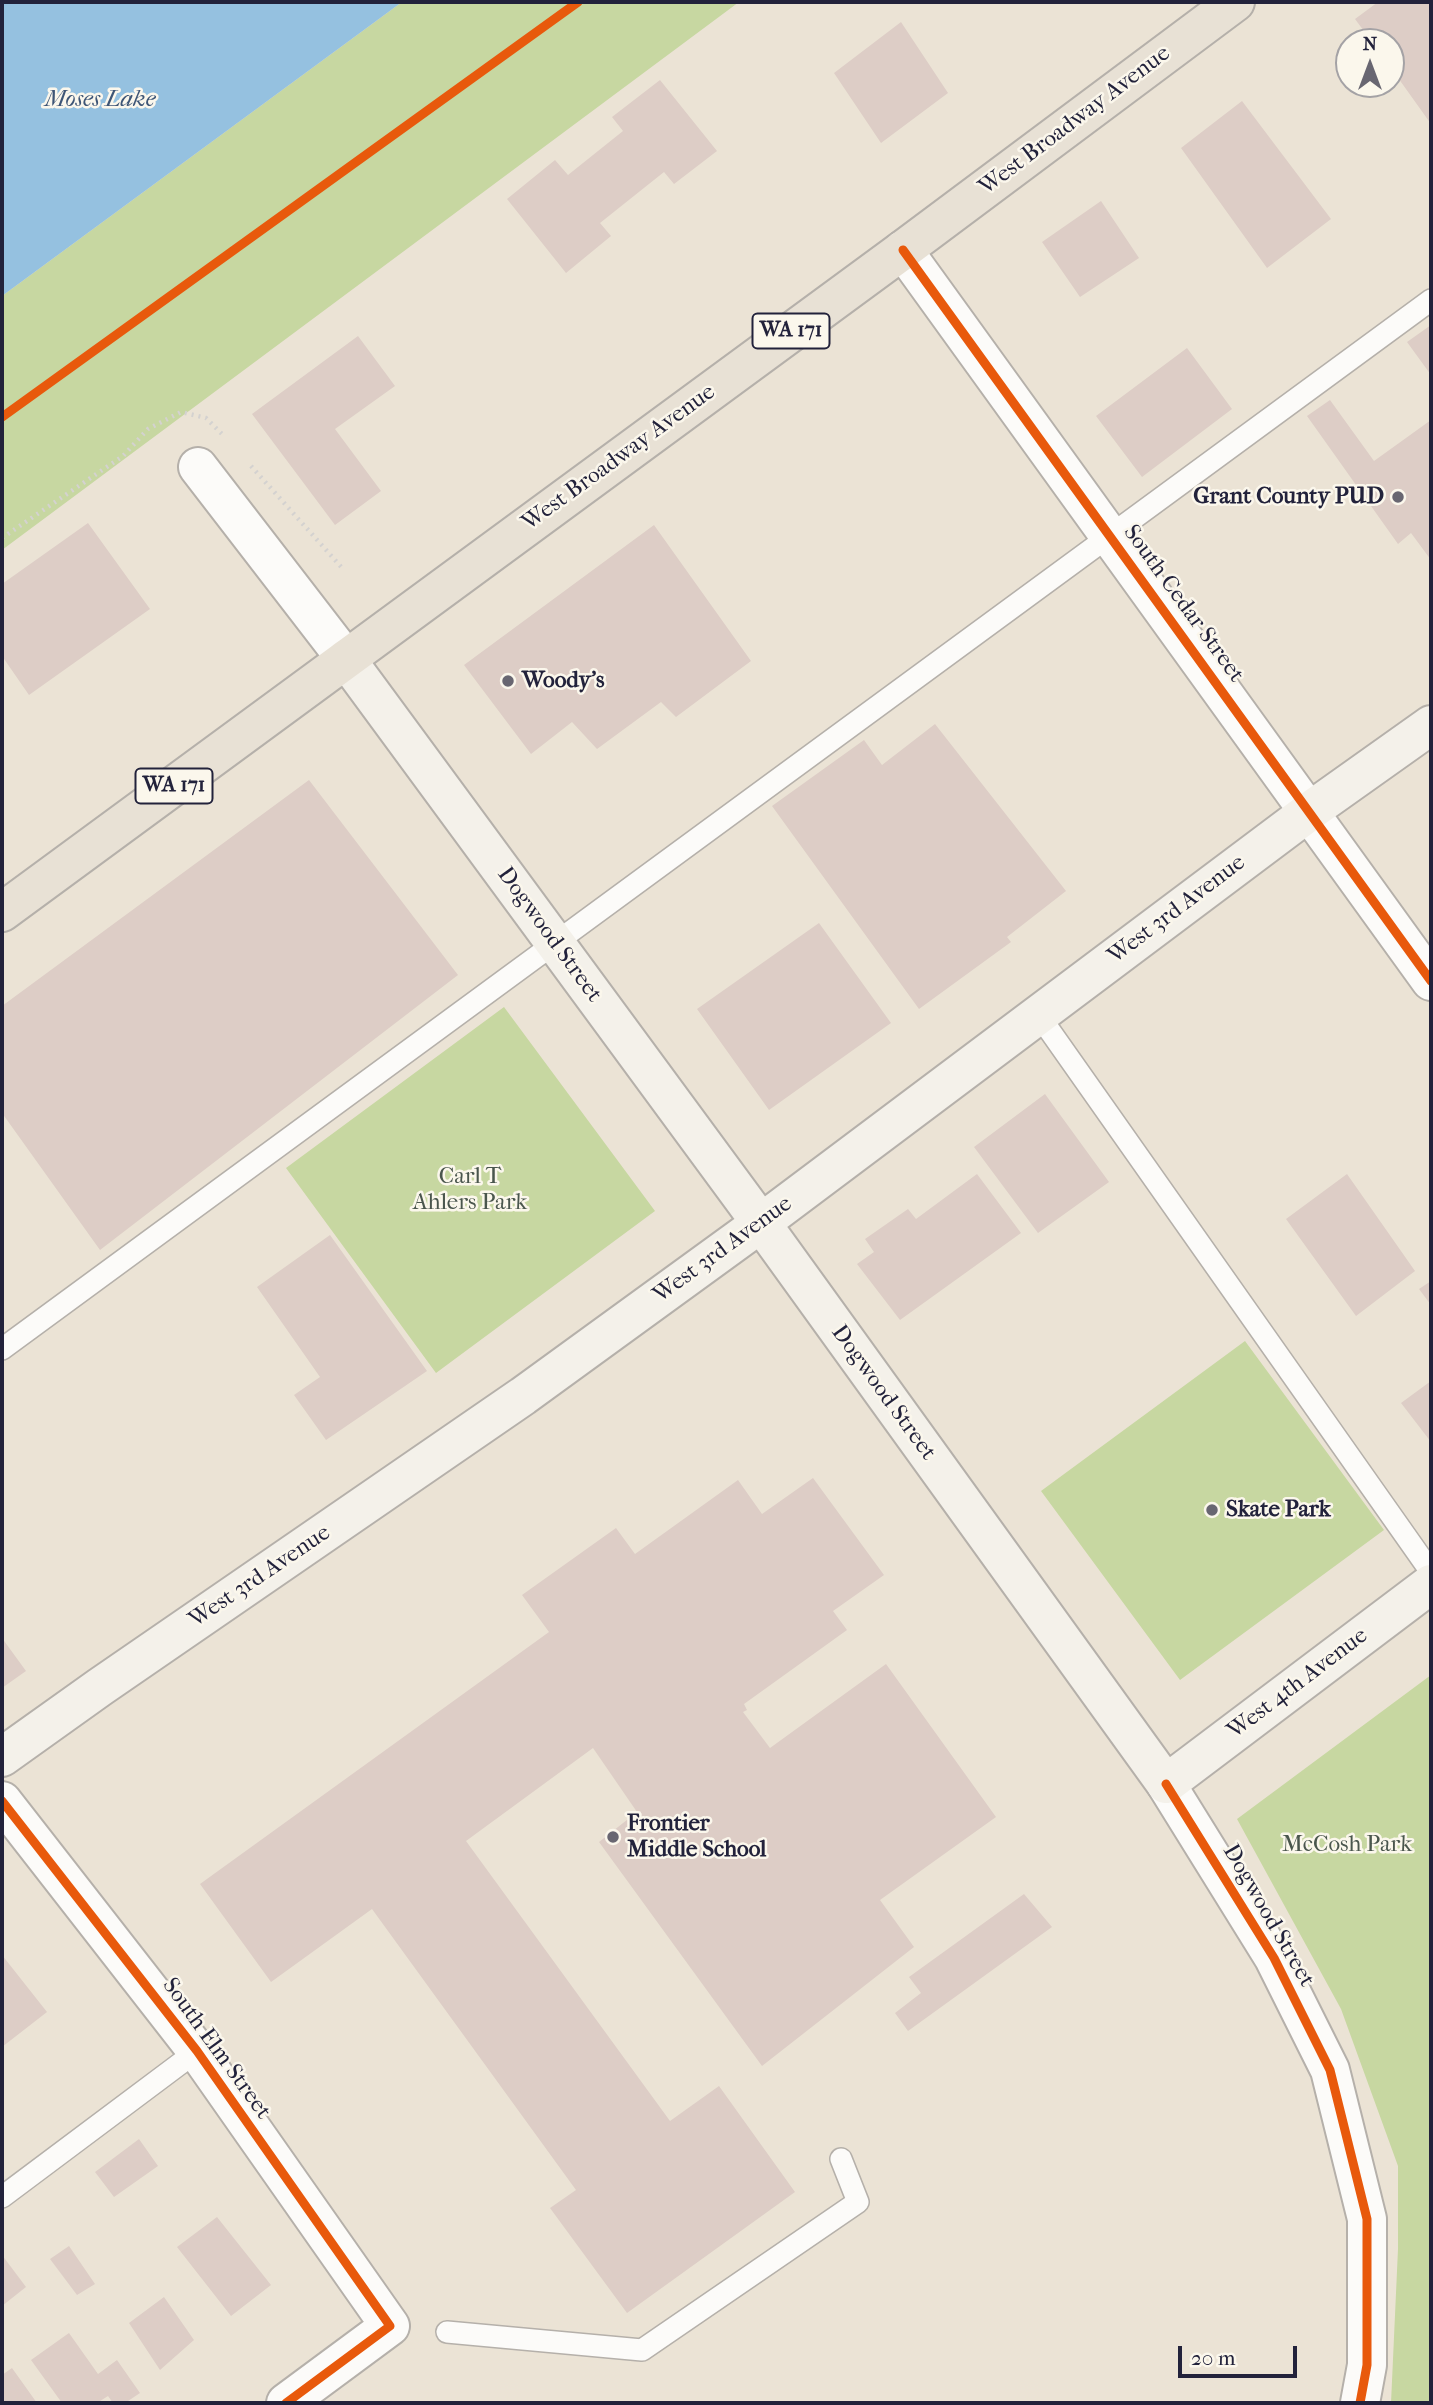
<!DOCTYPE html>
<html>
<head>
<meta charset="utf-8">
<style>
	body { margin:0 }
	#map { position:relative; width:1433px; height:2405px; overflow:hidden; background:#ebe3d5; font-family:"IM FELL French Canon",serif }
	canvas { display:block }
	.frame { position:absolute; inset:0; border:4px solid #22223b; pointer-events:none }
	.north { position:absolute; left:1335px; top:28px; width:70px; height:70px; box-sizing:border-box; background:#fbf7ec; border:2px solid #a4a2a5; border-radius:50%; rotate:0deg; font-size:19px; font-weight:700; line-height:28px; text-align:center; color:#22223b }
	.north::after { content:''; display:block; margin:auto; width:24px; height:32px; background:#686671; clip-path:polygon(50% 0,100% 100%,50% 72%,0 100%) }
	.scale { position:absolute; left:1178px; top:2346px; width:119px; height:32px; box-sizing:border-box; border:4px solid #22223b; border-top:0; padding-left:9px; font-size:21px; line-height:24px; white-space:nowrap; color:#22223b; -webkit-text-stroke:5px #fbf7ec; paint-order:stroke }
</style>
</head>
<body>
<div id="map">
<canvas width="1433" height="2405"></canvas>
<div class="frame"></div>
<div class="north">N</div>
<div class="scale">20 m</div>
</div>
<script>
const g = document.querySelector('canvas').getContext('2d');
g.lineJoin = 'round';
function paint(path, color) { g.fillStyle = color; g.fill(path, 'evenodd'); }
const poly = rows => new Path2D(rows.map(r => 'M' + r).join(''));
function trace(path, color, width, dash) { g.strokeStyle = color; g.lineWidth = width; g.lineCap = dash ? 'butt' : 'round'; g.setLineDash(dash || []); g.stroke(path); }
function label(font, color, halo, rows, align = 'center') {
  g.font = font + ' "IM FELL French Canon",serif'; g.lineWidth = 5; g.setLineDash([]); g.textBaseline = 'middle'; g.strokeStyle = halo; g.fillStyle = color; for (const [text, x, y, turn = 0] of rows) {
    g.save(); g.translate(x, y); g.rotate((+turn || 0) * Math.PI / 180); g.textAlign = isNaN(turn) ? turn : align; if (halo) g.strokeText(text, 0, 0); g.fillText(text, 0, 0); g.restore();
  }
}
const green = poly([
	[402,2,739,2,2,550,2,296],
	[504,1007,655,1211,436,1373,286,1168],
	[1245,1341,1384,1530,1180,1680,1041,1491],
	[1431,1675,1431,2403,1391,2403,1398,2249,1398,2166,1341,2009,1237,1819]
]);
const water = poly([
	[2,2,402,2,2,296]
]);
const building = poly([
	[1378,2,1431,2,1431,124,1391,68,1391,42,1372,42,1355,19],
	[901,22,948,93,881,143,834,73],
	[660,80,717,151,674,184,664,172,600,223,611,236,566,273,507,199,555,160,568,175,623,131,612,117],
	[1242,101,1331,219,1267,268,1181,148],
	[1101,201,1139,258,1080,297,1042,242],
	[1431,325,1431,375,1407,342],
	[358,336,395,386,335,429,381,491,335,525,252,414],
	[1187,348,1232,409,1142,477,1096,416],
	[1330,400,1374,461,1431,420,1431,560,1411,533,1398,544,1307,416],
	[88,523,150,609,29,695,2,656,2,584],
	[654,525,751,661,676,717,661,702,597,749,572,722,531,754,464,665],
	[935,724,1066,891,1007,937,1011,942,919,1009,772,806,864,740,882,765],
	[309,780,458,975,100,1250,2,1113,2,1006],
	[819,923,891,1023,769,1110,697,1009],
	[1045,1094,1109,1182,1038,1233,974,1147],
	[977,1174,1021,1233,900,1320,857,1264,874,1252,865,1239,908,1209,916,1219],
	[1347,1174,1415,1271,1356,1316,1286,1219],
	[330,1235,427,1371,326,1440,294,1395,320,1377,257,1287],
	[1431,1281,1431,1305,1419,1289],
	[1431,1381,1431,1442,1401,1403],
	[813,1478,884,1575,833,1611,847,1630,744,1704,747,1710,743,1712,770,1748,886,1664,996,1817,880,1900,914,1947,762,2066,599,1842,637,1812,593,1748,466,1841,670,2121,719,2086,795,2192,627,2313,550,2208,576,2190,372,1909,271,1982,200,1884,549,1632,522,1595,616,1528,635,1554,738,1480,762,1514],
	[2,1638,26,1671,2,1688],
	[1024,1894,1052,1927,908,2031,895,2013,921,1993,909,1977],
	[2,1955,47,2012,2,2047],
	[139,2139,158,2166,114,2197,95,2172],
	[217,2217,271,2285,231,2316,177,2247],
	[69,2246,95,2284,77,2295,50,2259],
	[2,2255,26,2287,2,2306],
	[164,2297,194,2340,160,2370,129,2323],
	[69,2333,98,2374,117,2360,140,2393,125,2403,113,2403,108,2396,97,2403,62,2403,31,2360],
	[12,2368,37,2403,2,2403,2,2375]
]);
const path = poly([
	[251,466,344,570],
	[2,538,123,456,148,429,181,412,206,418,222,434]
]);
const service = poly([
	[1038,1014,1431,1572],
	[2,1349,1431,300],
	[2,2197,197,2051],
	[447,2332,642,2350,858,2202,841,2159]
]);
const minor = poly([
	[198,467,346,659],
	[2,1801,197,2051,390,2326,286,2403]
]);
const tertiary = poly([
	[903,250,1431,981],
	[1166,1784,1274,1958,1330,2070,1367,2219,1367,2365,1360,2403]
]);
const secondary = poly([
	[346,659,761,1223,1166,1784,1431,1584],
	[2,1757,100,1687,523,1396,761,1223,1310,811,1431,725]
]);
const primary = poly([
	[2,912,903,250,1235,2]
]);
const cycleway = poly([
	[903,250,1431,981],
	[2,417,578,2],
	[1166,1784,1274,1958,1330,2070,1367,2219,1367,2365,1360,2403],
	[2,1801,197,2051,390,2326,286,2403]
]);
const markers = [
	[1398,497,7,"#686671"],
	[508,681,7,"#686671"],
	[1212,1510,7,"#686671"],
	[613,1837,7,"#686671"]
];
const shields = [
	[791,331,77],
	[174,786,77]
];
const shieldNames = [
	["WA 171",791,331],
	["WA 171",174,786]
];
const streetNames = [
	["West Broadway Avenue",1075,121,-37],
	["West Broadway Avenue",619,458,-36],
	["South Cedar Street",1183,604,54],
	["West 3rd Avenue",1177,910,-37],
	["Dogwood Street",549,935,54],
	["West 3rd Avenue",723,1250,-36],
	["Dogwood Street",883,1393,54],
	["West 3rd Avenue",260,1577,-34],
	["West 4th Avenue",1298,1684,-37],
	["Dogwood Street",1268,1916,60],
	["South Elm Street",216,2049,54]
];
const poiNames = [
	["Grant County PUD",1384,497,"right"],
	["Woody's",522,681],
	["Skate Park",1226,1510],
	["Frontier",627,1824],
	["Middle School",627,1850]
];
const parkNames = [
	["Carl T",470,1177],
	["Ahlers Park",470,1203],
	["McCosh Park",1347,1845]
];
const waterNames = [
	["Moses Lake",100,100]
];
paint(green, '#c7d7a1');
paint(water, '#95c1e0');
paint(building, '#ddcdc6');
trace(service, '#b5b0aa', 24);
trace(minor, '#b5b0aa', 42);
trace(tertiary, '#b5b0aa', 42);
trace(secondary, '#b5b0aa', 42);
trace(primary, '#b5b0aa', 42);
trace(path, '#d4d2d0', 4.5, [2, 5]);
trace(service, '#fcfbf9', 21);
trace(minor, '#fcfbf9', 38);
trace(tertiary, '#fcfbf9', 38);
trace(secondary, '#f4f1ea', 38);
trace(primary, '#e8e1d5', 38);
trace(cycleway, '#e8590c', 9);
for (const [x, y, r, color] of markers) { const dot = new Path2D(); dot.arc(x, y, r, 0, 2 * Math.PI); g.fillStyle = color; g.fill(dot); trace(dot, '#fbf7ec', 2.5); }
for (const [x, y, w] of shields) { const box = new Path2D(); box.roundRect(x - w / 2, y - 17.5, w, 35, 5); g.fillStyle = '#fbf7ec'; g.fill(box); trace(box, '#22223b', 2); }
label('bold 21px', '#22223b', null, shieldNames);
label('23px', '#22223b', '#fbf7ec', streetNames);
label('bold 23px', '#22223b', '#fbf7ec', poiNames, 'left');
label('23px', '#4a564d', '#fbf7ec', parkNames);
label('italic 24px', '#3d5576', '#fbf7ec', waterNames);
</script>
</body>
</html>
